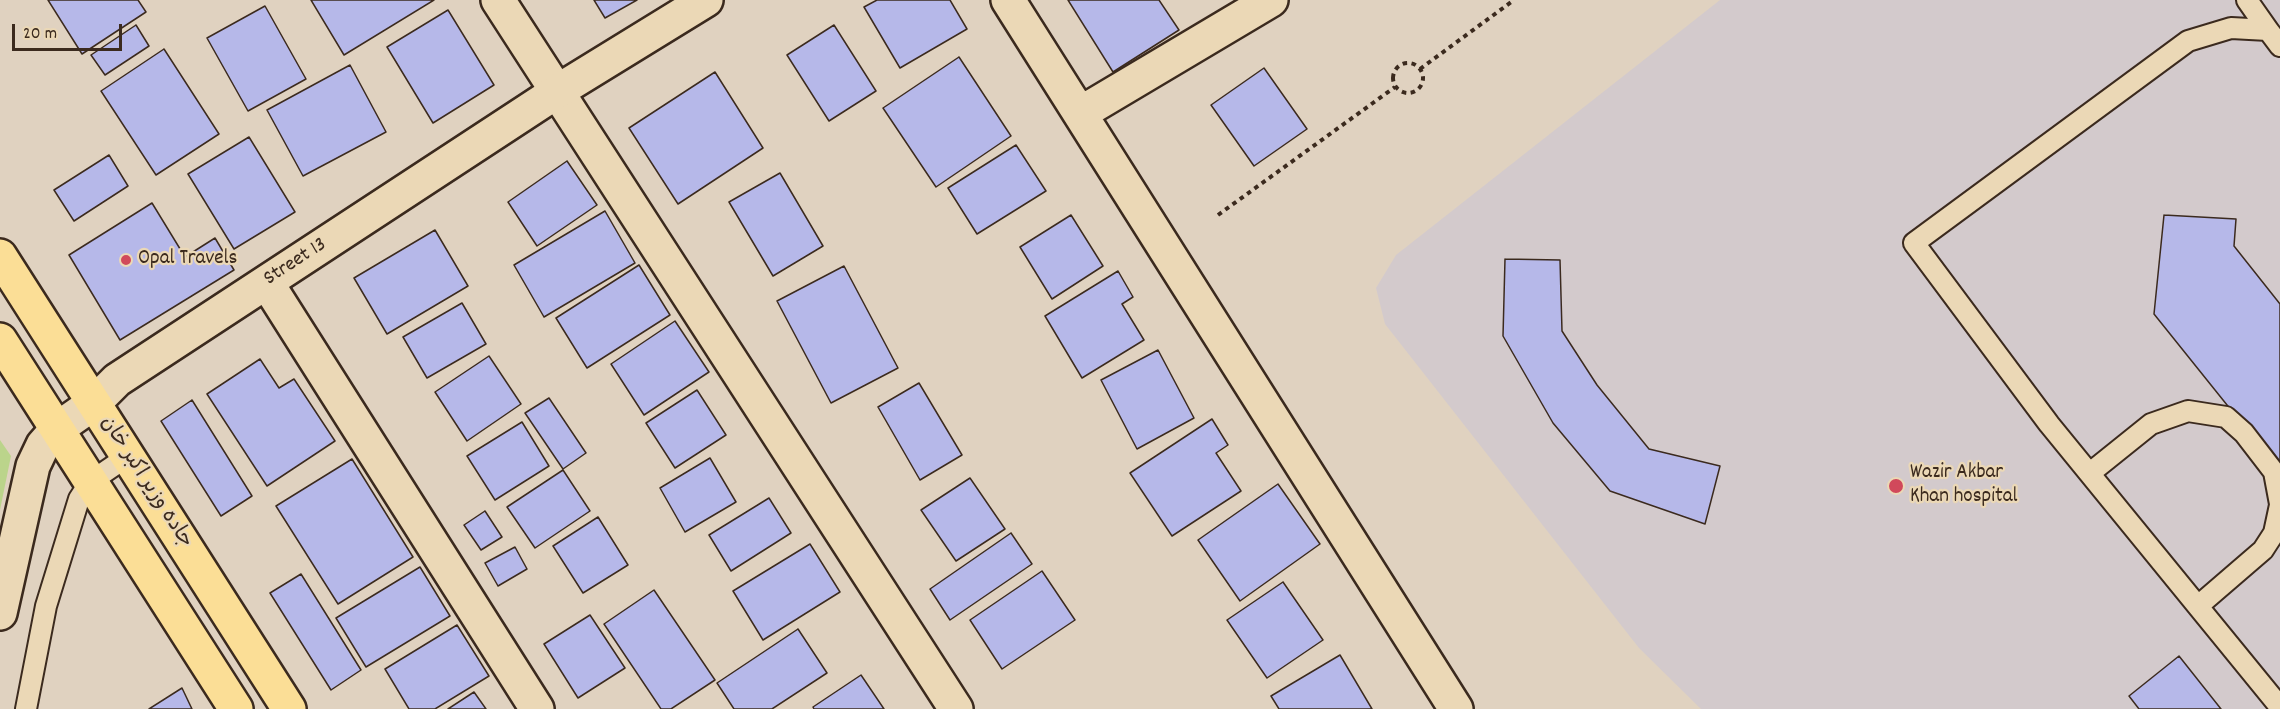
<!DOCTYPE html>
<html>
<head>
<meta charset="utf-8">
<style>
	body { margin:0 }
	#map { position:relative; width:2280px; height:709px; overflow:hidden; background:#e0d2c0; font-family:Dekko,sans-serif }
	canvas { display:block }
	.scale { position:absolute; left:12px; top:24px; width:110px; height:27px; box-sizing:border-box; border:3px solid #3b2a1e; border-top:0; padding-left:8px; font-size:18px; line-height:21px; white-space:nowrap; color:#3b2a1e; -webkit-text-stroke:4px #ebd8b6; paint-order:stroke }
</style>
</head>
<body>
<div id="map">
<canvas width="2280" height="709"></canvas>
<div class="scale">20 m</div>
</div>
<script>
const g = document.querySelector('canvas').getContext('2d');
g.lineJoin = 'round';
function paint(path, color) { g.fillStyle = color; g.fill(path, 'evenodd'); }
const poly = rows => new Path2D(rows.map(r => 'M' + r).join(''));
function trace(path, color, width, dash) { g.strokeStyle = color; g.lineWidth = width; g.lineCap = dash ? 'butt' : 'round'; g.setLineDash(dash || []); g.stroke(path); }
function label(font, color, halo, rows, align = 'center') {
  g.font = font + ' Dekko,"Playpen Sans Arabic",sans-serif'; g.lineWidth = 4.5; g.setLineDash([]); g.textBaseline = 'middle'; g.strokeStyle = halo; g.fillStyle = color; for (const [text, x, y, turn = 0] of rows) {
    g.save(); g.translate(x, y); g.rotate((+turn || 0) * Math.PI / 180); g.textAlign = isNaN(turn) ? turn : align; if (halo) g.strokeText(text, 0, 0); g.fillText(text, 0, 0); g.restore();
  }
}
const built = poly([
	[1720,0,2280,0,2280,709,1701,709,1639,648,1385,324,1376,288,1396,255]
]);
const green = poly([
	[0,440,11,456,0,510]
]);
const building = poly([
	[48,0,138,0,146,12,82,54,48,0],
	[311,0,434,0,344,55,311,0],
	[594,0,637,0,605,18,594,0],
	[877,0,950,0,967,29,900,68,864,7,877,0],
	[1068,0,1159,0,1179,30,1113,72,1068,0],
	[265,6,306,79,248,111,207,38,265,6],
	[448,10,494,85,433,123,387,47,448,10],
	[136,25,149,46,105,75,91,55,136,25],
	[834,25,876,91,829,121,787,55,834,25],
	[164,49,219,134,156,175,101,91,164,49],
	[959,57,1011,136,936,187,883,108,959,57],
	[350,65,386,132,303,176,267,110,350,65],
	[1264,68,1307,129,1254,166,1211,105,1264,68],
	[715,72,763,148,678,204,629,128,715,72],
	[249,137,295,212,234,249,188,174,249,137],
	[1016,145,1046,191,977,234,948,188,1016,145],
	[109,155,128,186,74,221,54,190,109,155],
	[567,161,597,205,537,246,508,202,567,161],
	[780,173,823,246,773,276,729,202,780,173],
	[152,203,185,257,215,238,234,270,120,340,69,255,152,203],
	[605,211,635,263,544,317,514,265,605,211],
	[1071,215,1103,266,1052,299,1020,247,1071,215],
	[2164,215,2236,219,2234,246,2280,304,2280,471,2154,314,2164,215],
	[435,230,468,286,387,334,354,278,435,230],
	[1505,259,1560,260,1562,331,1597,385,1649,449,1720,466,1705,524,1610,491,1553,423,1503,336,1505,259],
	[639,265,670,315,587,368,556,318,639,265],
	[844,266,898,368,831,403,777,301,844,266],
	[1118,271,1133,297,1122,304,1144,340,1082,378,1045,316,1118,271],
	[462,303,486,344,427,378,403,337,462,303],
	[675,321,709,372,644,415,611,364,675,321],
	[1158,350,1194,418,1137,449,1101,380,1158,350],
	[489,356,521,404,467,441,435,392,489,356],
	[260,359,279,388,294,379,335,441,267,486,207,394,260,359],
	[919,383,962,455,920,480,878,407,919,383],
	[697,390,726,435,675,468,646,423,697,390],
	[549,398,586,453,563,469,525,413,549,398],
	[192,400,252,496,221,516,161,421,192,400],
	[1212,419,1228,445,1216,453,1241,491,1172,536,1130,473,1212,419],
	[522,422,549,466,495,500,467,456,522,422],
	[710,458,736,502,685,532,660,488,710,458],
	[352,459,413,557,338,604,276,506,352,459],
	[563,470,590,511,535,548,507,507,563,470],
	[970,478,1005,529,956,561,921,510,970,478],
	[1278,484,1320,544,1240,601,1198,540,1278,484],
	[769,498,791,533,731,571,709,535,769,498],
	[485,511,502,537,481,550,464,525,485,511],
	[598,517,628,565,583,593,553,546,598,517],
	[1011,533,1032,564,950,620,930,589,1011,533],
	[810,544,840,592,763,640,733,591,810,544],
	[515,547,527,569,498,586,485,563,515,547],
	[420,567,450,616,366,667,336,618,420,567],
	[1042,571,1075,620,1002,669,970,620,1042,571],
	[301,574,361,670,331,690,270,593,301,574],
	[1283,582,1323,640,1267,678,1227,620,1283,582],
	[654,590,715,680,671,709,661,709,604,624,654,590],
	[590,615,625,668,578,698,544,644,590,615],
	[457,625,489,676,435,709,409,709,385,669,457,625],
	[798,629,827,673,772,709,734,709,717,683,798,629],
	[1340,655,1372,709,1279,709,1271,696,1340,655],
	[2179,656,2221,709,2139,709,2129,696,2179,656],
	[861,675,884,709,814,709,813,707,861,675],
	[182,688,192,709,149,709,182,688],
	[474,692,486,709,448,709,474,692]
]);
const path = poly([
	'1393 78a15 15 0 1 1 30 0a15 15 0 1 1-30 0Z',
	[1420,69,1514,0],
	[1218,215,1395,87]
]);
const service = poly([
	[2247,0,2268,30],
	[2280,46,2268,30,2231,28,2188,41,1914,243,2049,424,2280,707],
	[2090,473,2151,424,2188,411,2226,417,2244,433,2274,472,2280,504],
	[2198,606,2263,550,2274,533,2280,505],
	[26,709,46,606,79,499,90,482,128,456]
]);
const minor = poly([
	[498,0,956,709],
	[1008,0,1456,709],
	[1081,113,1271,0],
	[267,283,537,709],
	[0,613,33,466,43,445,57,429,94,403]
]);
const tertiary = poly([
	[94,403,117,380,558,91,706,0]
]);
const primary = poly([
	[0,256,289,709],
	[0,340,236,709]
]);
const markers = [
	[126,260,6,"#d1495b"],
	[1896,486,8,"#d1495b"]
];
const poiNames = [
	["Opal Travels",138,260],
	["Wazir Akbar",1910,474],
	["Khan hospital",1910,498]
];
const streetNames = [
	["Street 13",296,263,-33],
	["جاده وزیر اکبر خان",145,483,57]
];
paint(built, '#d3cacc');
paint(green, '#bbd48b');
paint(building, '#b6b8e9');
trace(building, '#3b2a1e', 1.5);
trace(service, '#3b2a1e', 24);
trace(minor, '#3b2a1e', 38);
trace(tertiary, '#3b2a1e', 38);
trace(primary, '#3b2a1e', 38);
trace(path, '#3b2a1e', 4, [4.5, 4.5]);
trace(service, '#ebd8b6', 20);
trace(minor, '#ebd8b6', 33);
trace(tertiary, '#ebd8b6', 33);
trace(primary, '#fbde96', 33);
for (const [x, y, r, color] of markers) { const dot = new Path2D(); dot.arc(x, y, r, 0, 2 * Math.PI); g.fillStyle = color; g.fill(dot); trace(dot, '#ebd8b6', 2); }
label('21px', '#3b2a1e', '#ebd8b6', poiNames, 'left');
label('21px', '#3b2a1e', '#ebd8b6', streetNames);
</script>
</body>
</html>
